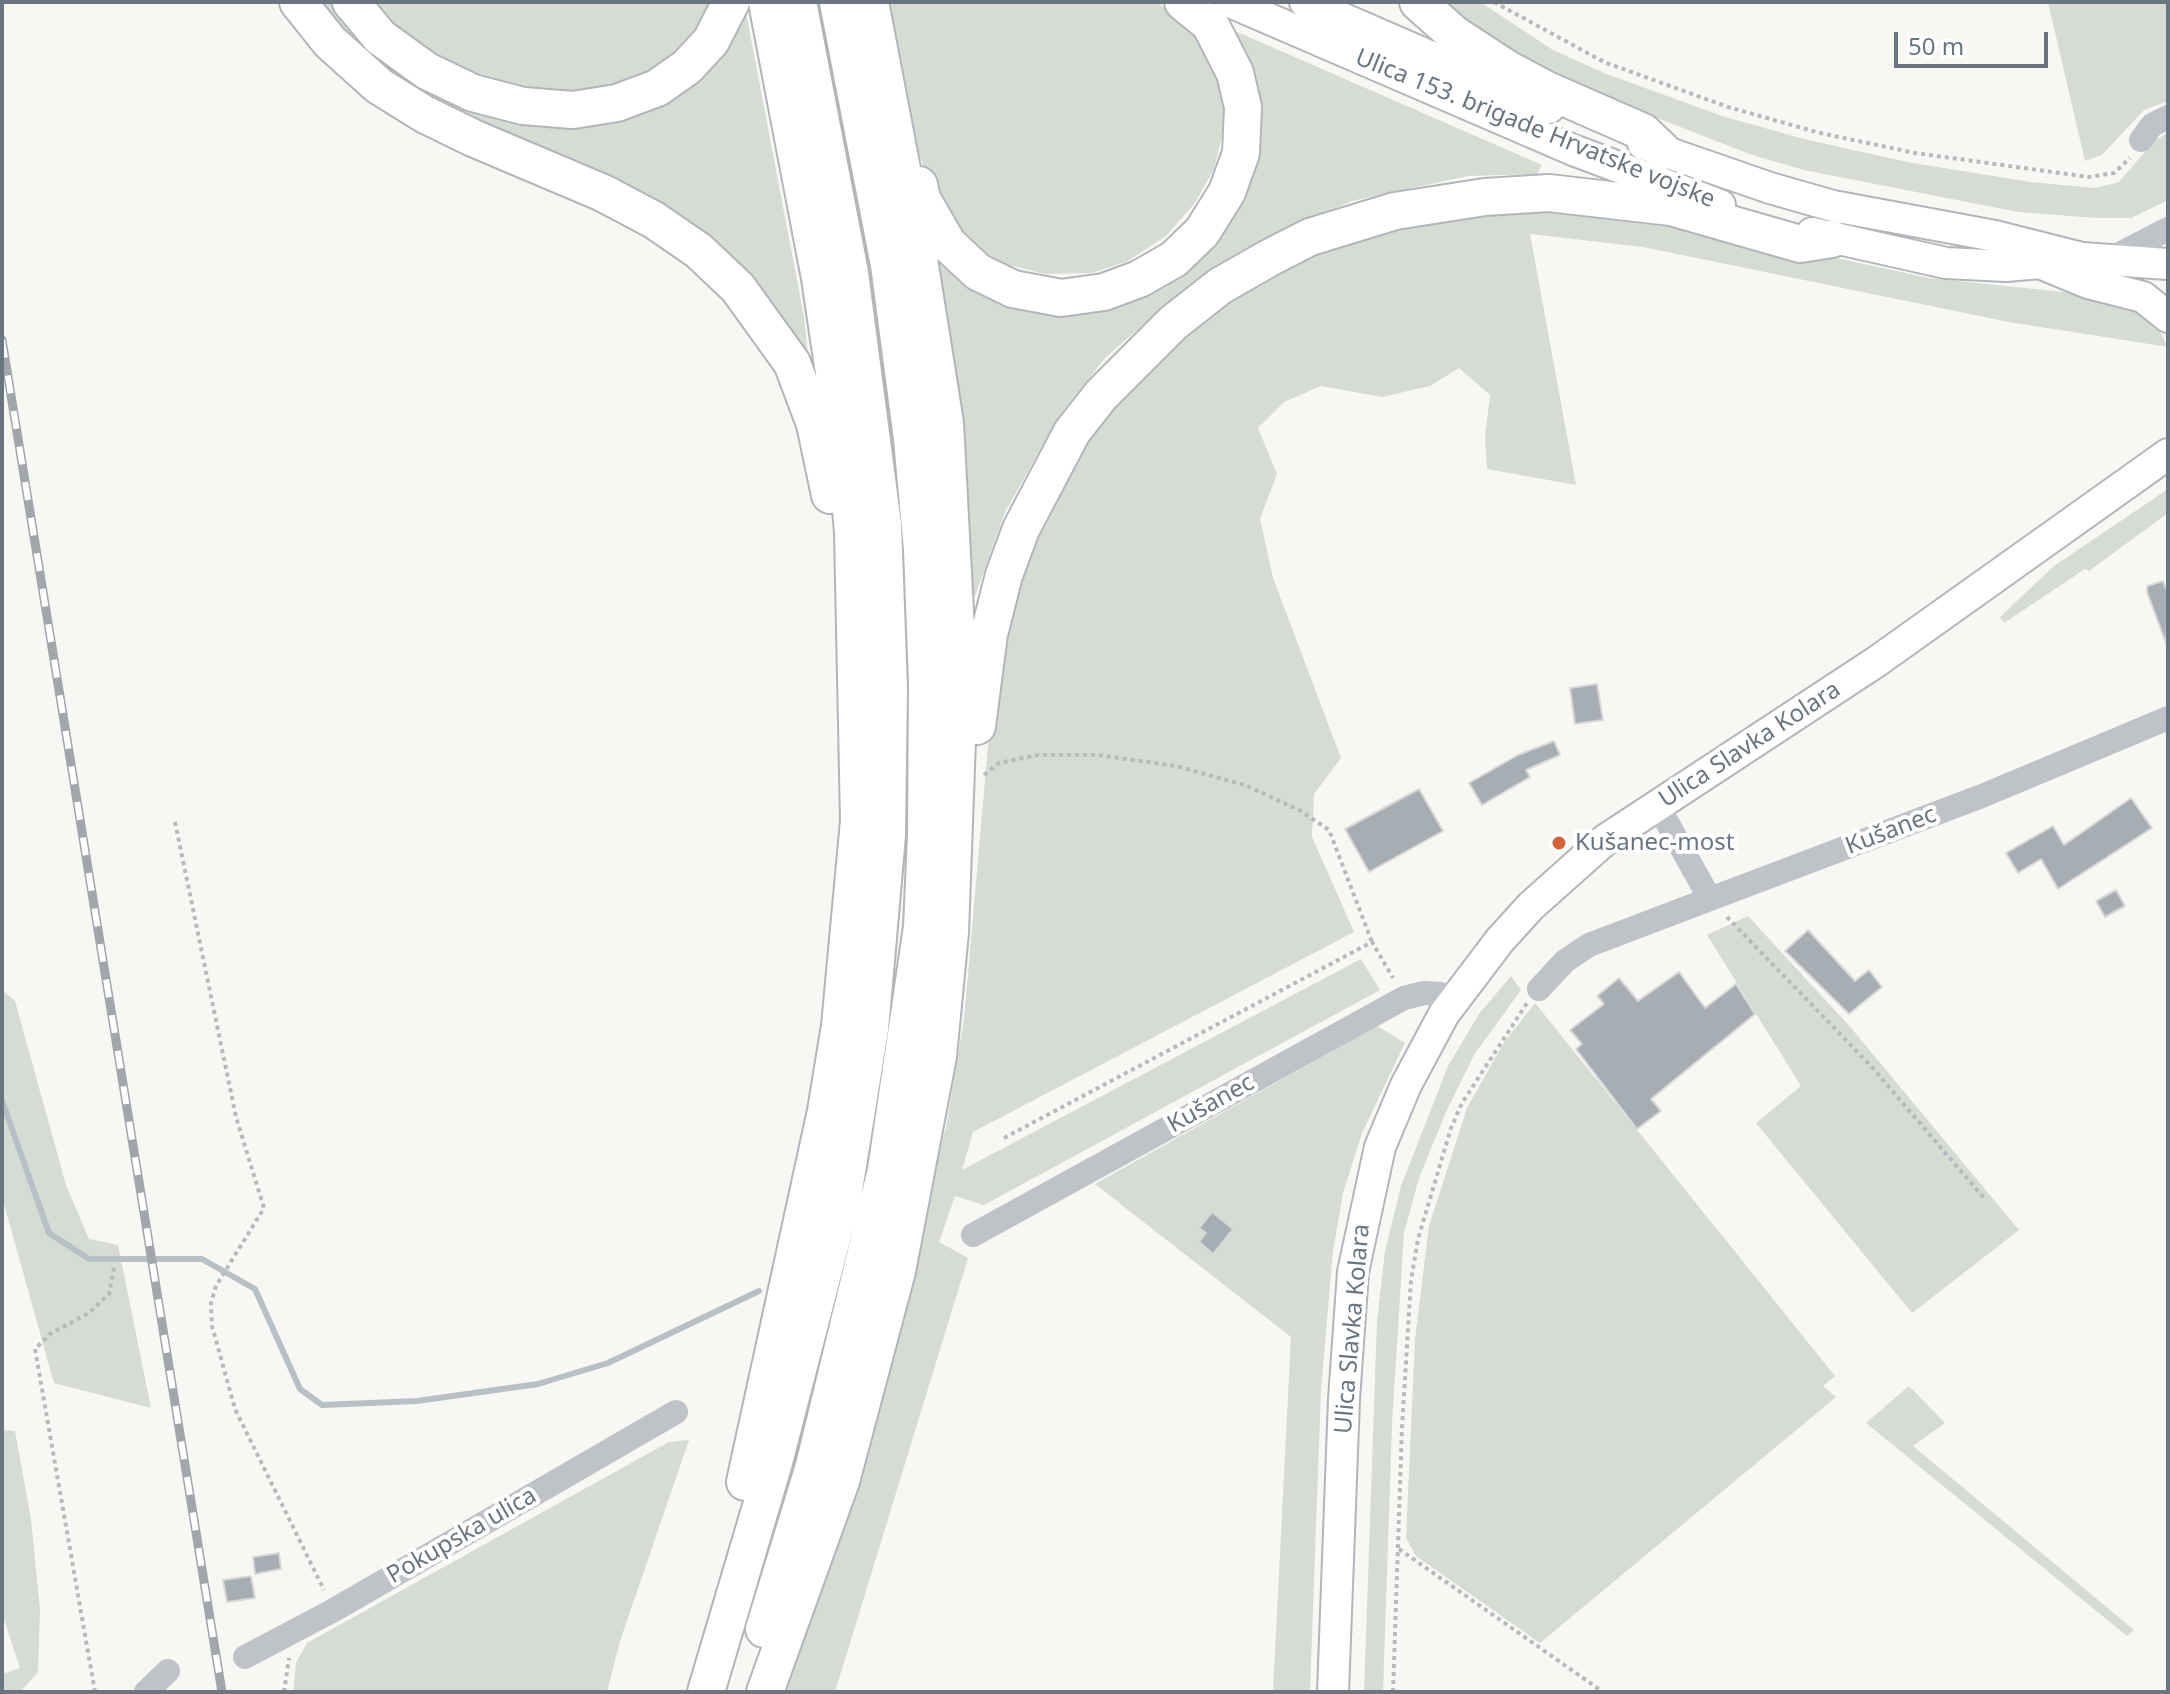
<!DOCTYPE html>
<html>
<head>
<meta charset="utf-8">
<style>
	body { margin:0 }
	#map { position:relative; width:2170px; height:1694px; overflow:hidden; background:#f7f7f4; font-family:"Noto Sans",sans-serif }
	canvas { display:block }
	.frame { position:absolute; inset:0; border:4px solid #697682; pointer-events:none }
	.scale { position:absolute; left:1894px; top:32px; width:154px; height:36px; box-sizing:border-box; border:4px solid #697682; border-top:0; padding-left:10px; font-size:24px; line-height:28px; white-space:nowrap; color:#697682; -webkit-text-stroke:6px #fff; paint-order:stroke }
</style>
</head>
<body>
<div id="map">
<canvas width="2170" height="1694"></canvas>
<div class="frame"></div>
<div class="scale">50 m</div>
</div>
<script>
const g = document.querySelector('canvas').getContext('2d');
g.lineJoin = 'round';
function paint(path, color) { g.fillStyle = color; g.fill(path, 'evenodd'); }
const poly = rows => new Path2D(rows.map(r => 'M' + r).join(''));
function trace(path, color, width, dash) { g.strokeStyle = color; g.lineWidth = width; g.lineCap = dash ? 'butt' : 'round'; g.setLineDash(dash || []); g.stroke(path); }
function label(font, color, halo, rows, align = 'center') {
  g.font = font + ' "Noto Sans",sans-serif'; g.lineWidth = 8; g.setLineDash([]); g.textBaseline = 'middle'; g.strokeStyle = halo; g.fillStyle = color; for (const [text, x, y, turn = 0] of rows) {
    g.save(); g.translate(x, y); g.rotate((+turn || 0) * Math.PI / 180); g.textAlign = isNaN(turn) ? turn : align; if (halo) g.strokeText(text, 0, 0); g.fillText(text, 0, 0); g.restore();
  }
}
const green = poly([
	[318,2,335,2,408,72,627,109,744,2,804,317,810,374,725,252,693,225,655,202,450,113,373,64],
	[373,2,718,2,672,64,597,96,538,93,484,82,436,59,391,23],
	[886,2,1157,2,1184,22,1209,51,1220,78,1225,111,1221,140,1214,169,1195,203,1166,236,1128,261,1092,273,1045,274,1001,263,969,242,940,207,920,157],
	[1435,2,1480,2,1553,50,1604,73,1722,116,1804,139,1907,162,2030,182,2095,188,2119,182,2155,140,2168,133,2168,200,2131,218,2096,218,2018,212,1804,170,1752,155,1540,72],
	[2048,2,2168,2,2168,101,2144,110,2102,155,2085,161],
	[1235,31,1542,165,1537,174,1468,176,1352,201,1271,235,1191,283,1105,358,1061,413,1005,512,975,596,965,593,930,238,1072,306,1231,203,1230,33],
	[1451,207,1633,214,1929,278,2083,294,2134,305,2156,324,2168,347,2009,322,1643,247,1530,234,1576,485,1487,469,1485,437,1490,395,1459,368,1430,386,1382,397,1321,386,1284,402,1258,428,1277,474,1260,519,1273,578,1341,758,1314,794,1312,837,1354,932,973,1132,962,1170,1361,959,1380,990,984,1205,955,1196,939,1242,968,1258,835,1692,774,1692,946,1128,964,1019,994,678,1033,525,1112,393,1272,263],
	[2168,489,2168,513,2089,571,2085,569,2004,623,2000,617,2054,566],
	[1748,916,1852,1029,2019,1230,1912,1313,1756,1123,1801,1086,1707,935],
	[1511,976,1521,990,1474,1055,1446,1112,1419,1178,1404,1233,1392,1424,1383,1692,1364,1692,1377,1322,1385,1251,1401,1186,1448,1066,1479,1014],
	[2,990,15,1001,66,1185,89,1239,118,1245,151,1408,54,1383,2,1197],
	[1535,1003,1835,1376,1823,1386,1836,1397,1540,1643,1416,1556,1406,1538,1415,1339,1429,1226,1467,1108,1503,1044],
	[1377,1026,1405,1043,1362,1133,1343,1193,1333,1251,1321,1389,1310,1692,1273,1692,1291,1337,1095,1184],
	[1909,1386,1945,1423,1913,1446,2134,1630,2127,1636,1866,1423],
	[2,1430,15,1431,31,1519,40,1610,38,1672,20,1692,2,1692,2,1674,20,1668,2,1613],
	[689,1440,620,1641,607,1692,293,1692,296,1663,307,1643,669,1442]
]);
const stream = poly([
	[2,1101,49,1233,89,1259,202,1259,255,1289,300,1389,322,1405,417,1401,538,1384,608,1363,759,1291]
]);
const building = poly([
	[2163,581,2168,594,2166,643,2147,592,2147,586,2163,581],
	[1597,684,1603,720,1575,724,1570,688,1597,684],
	[1554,741,1560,755,1526,770,1530,777,1482,805,1469,783,1518,755,1554,741],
	[1419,789,1443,831,1369,872,1345,829,1419,789],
	[2131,798,2152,828,2058,889,2041,859,2018,873,2006,853,2053,826,2064,845,2131,798],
	[2116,890,2125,906,2105,917,2096,901,2116,890],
	[1808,930,1855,981,1869,970,1882,987,1849,1014,1785,951,1808,930],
	[1679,972,1705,1008,1736,984,1755,1014,1651,1099,1661,1111,1637,1129,1576,1049,1582,1044,1570,1030,1604,1004,1597,996,1619,978,1638,1001,1679,972],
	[1212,1212,1233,1229,1213,1254,1199,1242,1206,1233,1199,1228,1212,1212],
	[279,1553,281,1569,255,1574,253,1557,279,1553],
	[251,1576,255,1598,227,1602,223,1580,251,1576]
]);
const path = poly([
	[1494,2,1604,62,1728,107,1820,133,1915,153,2089,177,2114,173,2130,158],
	[984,775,999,763,1038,755,1098,755,1176,766,1245,785,1301,811,1329,830,1372,942],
	[175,822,236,1117,264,1208,216,1286,211,1303,212,1326,235,1409,324,1590],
	[1727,917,1871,1066,1984,1198],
	[1004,1138,1372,942,1393,978],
	[1399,1549,1603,1692],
	[95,1692,35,1349,50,1334,89,1313,109,1294,114,1268],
	[284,1692,289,1658],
	[1393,1692,1402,1428,1411,1280,1418,1239,1451,1128,1462,1103,1527,1003]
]);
const minor = poly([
	[2141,140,2152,125,2168,117],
	[2110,259,2168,229],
	[1658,806,1710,899,1982,796,2168,718],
	[1539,989,1565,961,1589,945,1710,899],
	[973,1235,1404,998,1424,993,1441,994,1453,1000],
	[245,1657,334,1610,676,1412],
	[146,1692,168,1671]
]);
const major = poly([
	[1230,2,1573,150,1720,205],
	[1305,2,1549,108],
	[1643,144,1770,188,1833,206,1995,236,2082,258,2168,264],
	[1812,233,1946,263,2006,266,2064,261],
	[2042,264,2088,283,2143,297,2168,317],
	[1333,1692,1344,1399,1353,1272,1380,1147,1406,1085,1444,1014,1500,940,1531,906,1605,840,1876,662,2168,454]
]);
const highway = poly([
	[298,2,330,42,379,86,424,114,473,138,603,193,654,220,699,251,738,288,792,363,815,424,830,495],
	[351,2,380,37,427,71,473,93,523,106,573,110,617,103,657,88,687,67,711,41,731,2],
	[1418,2,1454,34,1506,68,1547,90,1643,132,1663,151],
	[919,185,922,199,948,244,978,272,1013,289,1061,298,1104,292,1139,279,1174,259,1202,232,1227,192,1241,153,1243,107,1235,73,1210,24,1183,2],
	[977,726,989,634,1004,575,1021,529,1072,432,1101,395,1173,323,1220,286,1269,258,1310,237,1395,211,1485,197,1549,193,1671,207,1800,244,1832,239],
	[745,1482,826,1111,840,1026,859,821,853,532,846,454,820,278,767,2],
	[764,1629,814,1466,886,1170,922,927,926,836,927,682,922,550,912,439,889,265,838,2],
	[706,1692,773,1466,843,1196,870,1029,887,835,889,688,883,525,850,273,798,2],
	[765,1692,841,1481,897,1271,938,1056,950,932,959,686,945,423,918,253,870,2]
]);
const rail = poly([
	[2,340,222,1692]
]);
const markers = [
	[1559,843,8,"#d36238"]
];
const streetNames = [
	["Ulica 153. brigade Hrvatske vojske",1535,129,22],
	["Ulica Slavka Kolara",1750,745,-33],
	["Kušanec",1891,831,-21],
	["Kušanec",1211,1104,-29],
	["Ulica Slavka Kolara",1353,1329,-85],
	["Pokupska ulica",462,1536,-30]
];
const poiNames = [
	["Kušanec-most",1575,843]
];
paint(green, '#d6dbd4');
trace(stream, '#b7c1c5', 6);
paint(building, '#a6adb3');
trace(building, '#d8d8d7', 2);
trace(major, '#b2b6ba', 34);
trace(highway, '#b2b6b9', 40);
trace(path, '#b7babc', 4, [4, 4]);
trace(minor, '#bfc2c6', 24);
trace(major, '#fff', 30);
trace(highway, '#fff', 36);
trace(rail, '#a1a6ab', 9);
trace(rail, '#fff', 6, [18]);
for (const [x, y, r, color] of markers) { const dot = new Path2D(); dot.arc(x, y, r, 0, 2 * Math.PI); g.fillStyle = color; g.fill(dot); trace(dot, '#fff', 3); }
label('24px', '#697682', '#fff', streetNames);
label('24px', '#697682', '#fff', poiNames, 'left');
</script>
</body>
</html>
